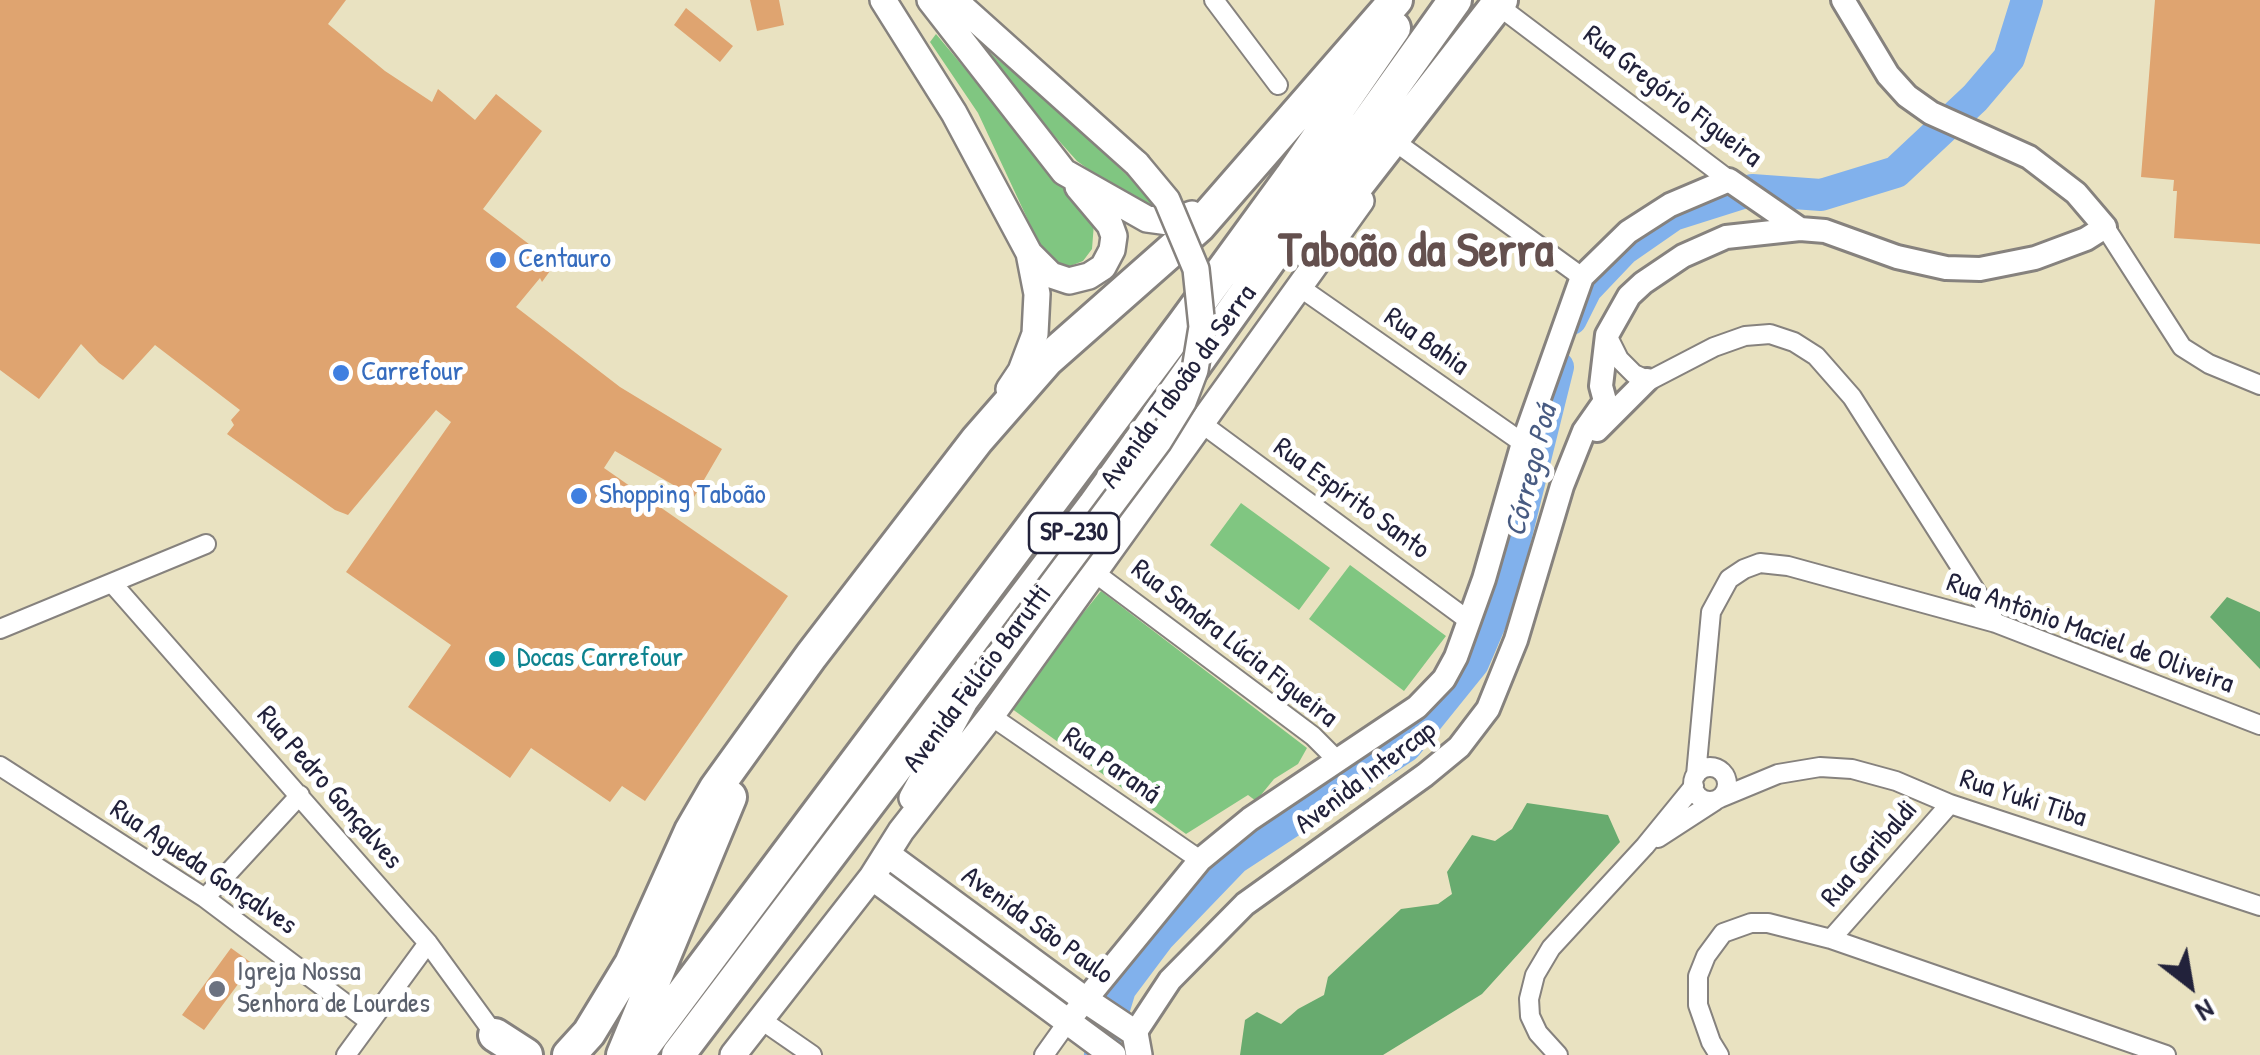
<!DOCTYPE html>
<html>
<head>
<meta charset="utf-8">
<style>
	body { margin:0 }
	#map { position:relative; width:2260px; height:1055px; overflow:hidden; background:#e9e2c1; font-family:"Patrick Hand",sans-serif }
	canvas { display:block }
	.north { position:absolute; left:2140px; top:935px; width:100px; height:100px; -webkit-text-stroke:8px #fff; paint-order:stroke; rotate:149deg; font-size:28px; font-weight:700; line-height:40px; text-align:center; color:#22223b }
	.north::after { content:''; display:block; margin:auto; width:35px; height:45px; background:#22223b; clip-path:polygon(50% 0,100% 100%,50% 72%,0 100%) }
</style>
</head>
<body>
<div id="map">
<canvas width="2260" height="1055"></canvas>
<div class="north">N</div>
</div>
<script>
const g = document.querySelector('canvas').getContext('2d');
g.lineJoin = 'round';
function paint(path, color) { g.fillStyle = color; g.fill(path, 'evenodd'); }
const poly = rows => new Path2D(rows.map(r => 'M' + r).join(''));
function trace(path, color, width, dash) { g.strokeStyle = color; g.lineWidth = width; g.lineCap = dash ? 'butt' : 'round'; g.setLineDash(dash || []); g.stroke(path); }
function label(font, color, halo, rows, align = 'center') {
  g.font = font + ' "Patrick Hand",sans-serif'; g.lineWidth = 10; g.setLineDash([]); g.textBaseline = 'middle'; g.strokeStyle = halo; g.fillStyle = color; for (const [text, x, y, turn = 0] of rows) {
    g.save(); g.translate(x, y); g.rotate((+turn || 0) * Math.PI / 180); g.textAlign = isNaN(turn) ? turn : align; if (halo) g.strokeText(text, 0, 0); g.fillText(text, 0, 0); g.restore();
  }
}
const green = poly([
	[951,20,1058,110,1151,198,1154,208,1114,188,1077,161],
	[936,34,1094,223,1092,249,1083,261,1060,270,1041,248,978,113,930,42],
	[1241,503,1330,568,1299,610,1210,545],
	[1350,565,1446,636,1404,691,1309,619],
	[1101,591,1307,748,1298,764,1274,779,1256,801,1248,795,1186,834,1008,706]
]);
const forest = poly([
	[2227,597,2260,612,2260,669,2210,617],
	[1527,803,1608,815,1620,842,1482,994,1383,1055,1240,1055,1245,1020,1257,1012,1281,1024,1298,1009,1324,995,1328,977,1401,909,1438,904,1452,894,1447,872,1472,835,1495,841,1512,829]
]);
const river = poly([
	[1571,319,1586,289,1624,249,1673,215,1752,190,1821,195,1896,172,1975,98,2009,58,2027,0],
	[1100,1055,1120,989,1159,937,1235,858,1406,746,1473,663,1500,600,1558,367]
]);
const building = poly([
	[0,0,346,0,328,24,385,71,432,102,438,89,475,120,496,94,542,131,483,209,555,264,542,282,540,278,516,307,620,387,722,449,694,497,615,451,604,468,788,596,645,801,622,786,610,802,531,748,510,778,408,707,451,645,346,572,451,422,436,410,348,515,335,510,227,434,234,425,231,420,240,410,155,345,123,380,99,363,81,344,39,399,0,370],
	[750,0,779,0,784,25,757,31],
	[2155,0,2260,0,2260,244,2174,238,2177,191,2173,191,2174,180,2141,177],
	[686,8,733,46,720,62,674,25],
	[231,948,253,964,204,1030,182,1015]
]);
const minor = poly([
	[1214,0,1278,85],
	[1499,0,1508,13,1729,180],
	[1401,146,1582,277],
	[2105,227,2182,347,2209,364,2260,385],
	[1298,286,1523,443],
	[1607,335,1619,359,1634,374,1647,380],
	[1637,387,1714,347,1745,336,1770,334,1794,342,1816,356,1852,397,1996,623],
	[1201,423,1468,620],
	[1095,573,1313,736,1338,761],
	[112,583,428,943,495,1035],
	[0,629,206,544],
	[991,716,1200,860],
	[0,766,205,898,370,1022],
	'1693 784a17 17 0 1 1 34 0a17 17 0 1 1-34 0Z',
	[1696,775,1711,612,1729,579,1744,569,1760,563,1788,566,1996,623,2260,725],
	[1720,798,1778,774,1820,767,1852,769,1896,781,1950,804,2260,906],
	[1658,838,1715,801],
	[205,898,300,795],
	[1831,939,1950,804],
	[760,1019,812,1055],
	[346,1055,428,943],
	[1044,1055,1069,1020],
	[1558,1055,1538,1033,1530,1016,1529,999,1535,975,1551,948,1645,846,1694,786],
	[1719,1055,1711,1042,1698,1005,1698,976,1706,956,1723,933,1751,923,1768,923,1831,939,2166,1055]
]);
const tertiary = poly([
	[1597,430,1647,380],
	[1069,1020,1200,860,1250,819,1417,707,1444,679,1456,657,1484,579,1523,443,1582,277,1628,232,1670,205,1729,180,1800,229],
	[1135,1033,1170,980,1245,904,1425,775,1459,747,1488,709,1516,640,1562,486,1584,431,1605,401,1601,386,1607,335,1629,296,1643,283,1683,256,1726,237,1800,229,1825,231,1897,257,1946,268,1980,269,2035,258,2086,239,2105,227,2076,193,2029,157,1931,113,1907,96,1888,75,1843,0]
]);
const secondary = poly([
	[883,0,954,113,1029,253,1037,294,1035,334,1021,371,1009,389],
	[930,0,1064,172,1147,219,1169,222,1192,214],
	[954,0,1137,164],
	[1029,253,1051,275,1069,281,1089,276,1103,267,1112,250,1114,236,1110,225,1078,187],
	[912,798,965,701],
	[887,854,1084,999,1135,1033,1139,1055],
	[872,877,1113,1055],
	[733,1055,872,877,901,831,991,716,1361,201]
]);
const motorway = poly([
	[1294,249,1344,202,1501,0],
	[495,1035,526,1055],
	[569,1055,589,1033,631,964,691,831,716,788,811,656,977,440,1047,360,1199,226,1396,0],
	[623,1055,730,797],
	[637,1055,1183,325,1291,177,1394,28],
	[678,1055,1094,506,1455,0]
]);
const secondaryBridge = poly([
	[965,701,1159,441,1183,402,1195,370,1202,327,1196,269,1167,200,1137,164]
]);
const markers = [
	[498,260,10,"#3f7fe0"],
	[341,373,10,"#3f7fe0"],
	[579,496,10,"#3f7fe0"],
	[497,659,10,"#0f9aa8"],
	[217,989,10,"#6b7280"]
];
const shields = [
	[1074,533,90]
];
const shieldNames = [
	["SP-230",1074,533]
];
const streetNames = [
	["Rua Gregório Figueira",1672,97,37],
	["Rua Bahia",1426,342,35],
	["Avenida Taboão da Serra",1179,387,-54],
	["Rua Espírito Santo",1351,499,36],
	["Rua Antônio Maciel de Oliveira",2090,634,20],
	["Rua Sandra Lúcia Figueira",1234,644,38],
	["Avenida Felício Barutti",978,679,-53],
	["Rua Paraná",1111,766,35],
	["Avenida Intercap",1366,778,-37],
	["Rua Pedro Gonçalves",329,788,49],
	["Rua Yuki Tiba",2023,799,18],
	["Rua Garibaldi",1870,854,-49],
	["Rua Agueda Gonçalves",203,868,34],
	["Avenida São Paulo",1037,926,36]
];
const shopNames = [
	["Centauro",518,260],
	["Carrefour",361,373],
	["Shopping Taboão",599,496]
];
const cultureNames = [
	["Docas Carrefour",517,659]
];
const worshipNames = [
	["Igreja Nossa",237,973],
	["Senhora de Lourdes",237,1005]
];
const waterNames = [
	["Córrego Poá",1532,471,-76]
];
const townNames = [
	["Taboão da Serra",1416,253]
];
paint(green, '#80c681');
paint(forest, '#68ab6f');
trace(river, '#81b1ec', 32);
paint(building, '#dfa470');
trace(minor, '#86827e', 22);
trace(tertiary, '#86827e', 28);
trace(secondary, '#86827e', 30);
trace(motorway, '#86827e', 38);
trace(minor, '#fff', 18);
trace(tertiary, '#fff', 22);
trace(secondary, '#fff', 25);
trace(motorway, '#fff', 32);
trace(secondaryBridge, '#86827e', 30, []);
trace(secondaryBridge, '#fff', 25);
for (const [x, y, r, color] of markers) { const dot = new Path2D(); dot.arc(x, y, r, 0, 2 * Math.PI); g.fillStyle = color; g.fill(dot); trace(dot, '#fff', 4); }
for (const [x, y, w] of shields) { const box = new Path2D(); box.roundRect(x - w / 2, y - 20, w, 40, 8); g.fillStyle = '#fff'; g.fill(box); trace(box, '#22223b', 2.5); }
label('bold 25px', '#22223b', null, shieldNames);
label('28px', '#22223b', '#fff', streetNames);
label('28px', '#366cbe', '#fff', shopNames, 'left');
label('28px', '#0d838f', '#fff', cultureNames, 'left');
label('28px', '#5b616d', '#fff', worshipNames, 'left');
label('italic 30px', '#485b82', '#fff', waterNames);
label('bold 48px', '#64504e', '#fff', townNames);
</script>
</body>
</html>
